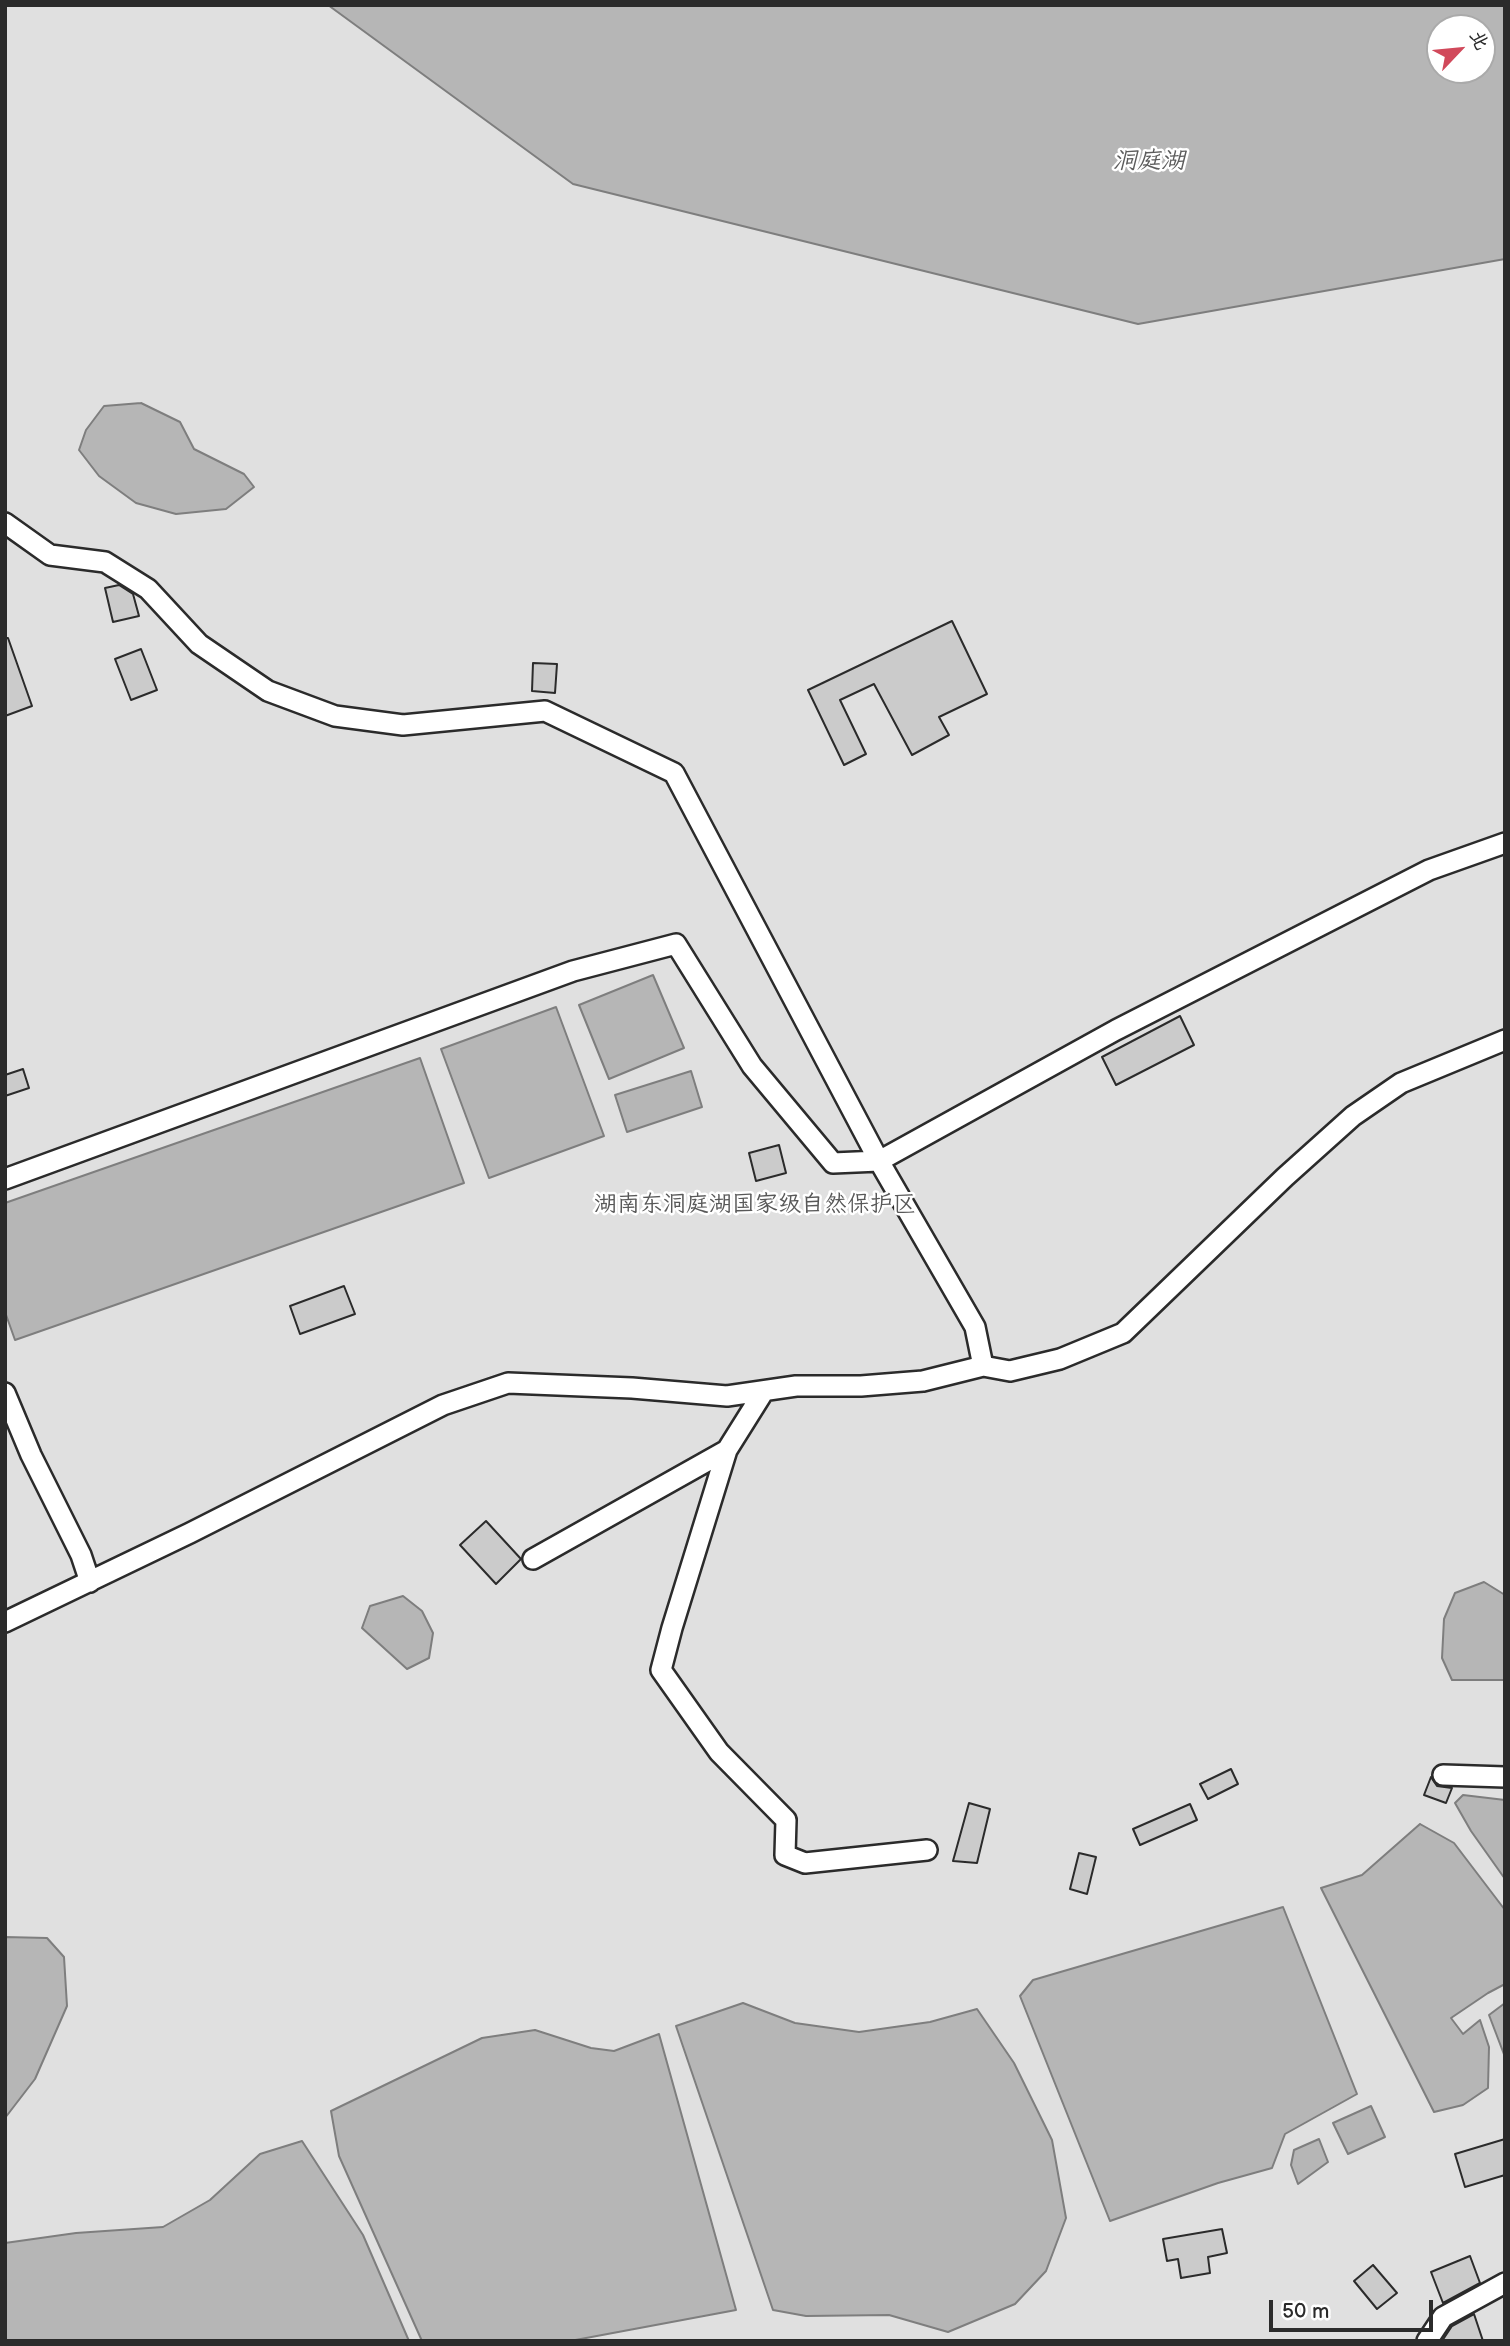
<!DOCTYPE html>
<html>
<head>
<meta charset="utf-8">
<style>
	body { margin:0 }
	#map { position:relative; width:1510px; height:2346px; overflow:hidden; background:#fff; font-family:"Balsamiq Sans","LXGW WenKai TC",sans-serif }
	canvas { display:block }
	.frame { position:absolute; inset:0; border:7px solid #2b2b2b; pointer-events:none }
	.north { position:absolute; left:1426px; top:14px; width:70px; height:70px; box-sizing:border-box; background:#fff; border:2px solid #aaa; border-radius:50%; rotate:64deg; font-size:19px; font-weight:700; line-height:28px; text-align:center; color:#2b2b2b }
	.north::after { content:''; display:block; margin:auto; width:24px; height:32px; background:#d1495b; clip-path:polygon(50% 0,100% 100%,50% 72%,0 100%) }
	.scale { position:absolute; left:1269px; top:2300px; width:164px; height:32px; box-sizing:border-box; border:4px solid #2b2b2b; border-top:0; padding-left:9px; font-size:21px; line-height:24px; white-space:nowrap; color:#2b2b2b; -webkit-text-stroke:5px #fff; paint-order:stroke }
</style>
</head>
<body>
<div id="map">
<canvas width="1510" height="2346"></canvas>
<div class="frame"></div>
<div class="north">北</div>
<div class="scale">50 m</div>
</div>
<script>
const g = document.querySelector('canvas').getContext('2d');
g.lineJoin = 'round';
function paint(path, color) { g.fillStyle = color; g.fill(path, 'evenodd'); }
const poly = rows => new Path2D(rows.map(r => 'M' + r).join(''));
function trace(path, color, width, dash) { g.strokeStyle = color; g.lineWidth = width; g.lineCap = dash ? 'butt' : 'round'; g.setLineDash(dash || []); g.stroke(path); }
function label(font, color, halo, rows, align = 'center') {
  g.font = font + ' "Balsamiq Sans","LXGW WenKai TC",sans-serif'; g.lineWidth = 5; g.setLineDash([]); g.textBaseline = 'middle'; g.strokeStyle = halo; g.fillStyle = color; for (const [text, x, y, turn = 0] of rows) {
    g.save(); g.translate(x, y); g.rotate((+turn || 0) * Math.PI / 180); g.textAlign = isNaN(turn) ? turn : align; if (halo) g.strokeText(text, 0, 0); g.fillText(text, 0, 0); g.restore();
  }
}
const green = poly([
	[5,5,1505,5,1505,2341,5,2341],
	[1440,28,1482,28,1482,70,1440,70]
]);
const water = poly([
	[328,5,1505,5,1505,259,1138,324,573,184,328,5],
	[1440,28,1482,28,1482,70,1440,70,1440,28],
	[141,403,180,422,194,449,244,474,254,487,226,509,176,514,136,503,99,476,79,450,86,430,104,406,141,403],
	[653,975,684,1048,609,1079,579,1005,653,975],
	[556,1007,604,1136,489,1178,441,1049,556,1007],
	[420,1058,464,1183,15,1340,5,1312,5,1203,420,1058],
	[691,1071,702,1107,627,1132,615,1095,691,1071],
	[1484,1582,1505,1595,1505,1680,1452,1680,1442,1658,1444,1619,1455,1593,1484,1582],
	[403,1596,422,1611,433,1633,429,1658,407,1669,362,1628,370,1606,403,1596],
	[1463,1795,1505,1800,1505,1879,1471,1831,1455,1803,1463,1795],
	[1420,1824,1454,1843,1505,1910,1505,1984,1488,1993,1451,2018,1463,2034,1480,2020,1489,2047,1488,2088,1463,2105,1434,2112,1321,1888,1362,1875,1420,1824],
	[1283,1907,1357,2094,1285,2134,1272,2168,1218,2183,1110,2221,1020,1996,1033,1980,1283,1907],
	[5,1937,47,1938,64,1957,67,2006,35,2079,5,2118,5,1937],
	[743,2003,795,2023,859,2032,930,2022,977,2009,1014,2063,1052,2140,1066,2218,1046,2271,1015,2304,948,2332,889,2315,806,2316,773,2310,676,2026,743,2003],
	[1505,2003,1505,2057,1489,2015,1505,2003],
	[535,2030,591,2048,614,2051,659,2034,736,2310,570,2341,422,2341,339,2156,331,2111,482,2038,535,2030],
	[1371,2106,1385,2137,1348,2154,1333,2123,1371,2106],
	[1319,2139,1328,2162,1298,2184,1291,2165,1294,2150,1319,2139],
	[302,2141,363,2235,409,2341,5,2341,5,2243,76,2233,163,2227,210,2200,260,2154,302,2141]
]);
const building = poly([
	[119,585,133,594,139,616,113,622,105,588,119,585],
	[952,621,987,694,939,717,949,735,912,755,874,684,840,700,866,754,844,765,808,690,952,621],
	[5,638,8,638,32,706,5,716,5,638],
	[141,649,157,690,131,700,115,659,141,649],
	[533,663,557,664,555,693,532,691,533,663],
	[1180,1016,1194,1045,1116,1085,1102,1057,1180,1016],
	[23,1069,29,1088,5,1096,5,1075,23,1069],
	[779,1145,786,1173,756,1181,749,1153,779,1145],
	[344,1286,355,1314,300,1334,290,1306,344,1286],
	[486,1521,521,1559,496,1584,460,1545,486,1521],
	[1231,1769,1238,1784,1208,1799,1200,1784,1231,1769],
	[1431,1777,1437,1786,1452,1788,1446,1803,1424,1795,1431,1777],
	[969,1803,990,1809,977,1863,953,1861,969,1803],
	[1190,1804,1197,1820,1140,1845,1133,1829,1190,1804],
	[1079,1853,1096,1857,1087,1894,1070,1889,1079,1853],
	[1505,2139,1505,2175,1465,2187,1455,2154,1505,2139],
	[1222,2229,1227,2253,1208,2257,1210,2273,1181,2278,1178,2259,1167,2261,1163,2239,1222,2229],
	[1470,2256,1480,2283,1443,2303,1431,2272,1470,2256],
	[1373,2265,1397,2293,1377,2309,1354,2281,1373,2265],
	[1474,2314,1483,2341,1442,2341,1452,2326,1474,2314]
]);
const street = poly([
	[5,523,50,555,105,562,148,589,199,644,268,691,335,716,403,725,545,711,674,773,879,1161,975,1327,983,1366,1010,1371,1060,1359,1123,1333,1285,1177,1353,1116,1401,1083,1505,1040],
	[5,1179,573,971,676,944,752,1066,833,1163,879,1161,1116,1030,1429,870,1505,843],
	[5,1393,31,1455,81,1555,90,1582],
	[727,1450,672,1628,661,1670,719,1752,786,1820,785,1855,805,1863,927,1850],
	[533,1559,727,1450,764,1391],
	[5,1622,190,1533,443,1405,508,1383,632,1388,727,1396,796,1386,861,1386,923,1381,983,1366],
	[1443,1775,1505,1777],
	[1427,2341,1443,2317,1505,2283]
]);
const parkNames = [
	["湖南东洞庭湖国家级自然保护区",755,1205]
];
const waterNames = [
	["洞庭湖",1149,162]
];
paint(green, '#e0e0e0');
paint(water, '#b6b6b6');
trace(water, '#7e7e7e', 2);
paint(building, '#cbcbcb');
trace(building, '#2b2b2b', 2);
trace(street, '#2b2b2b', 24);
trace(street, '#fff', 19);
label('23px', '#585858', '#fff', parkNames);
label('italic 24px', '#5c5c5c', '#fff', waterNames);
</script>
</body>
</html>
